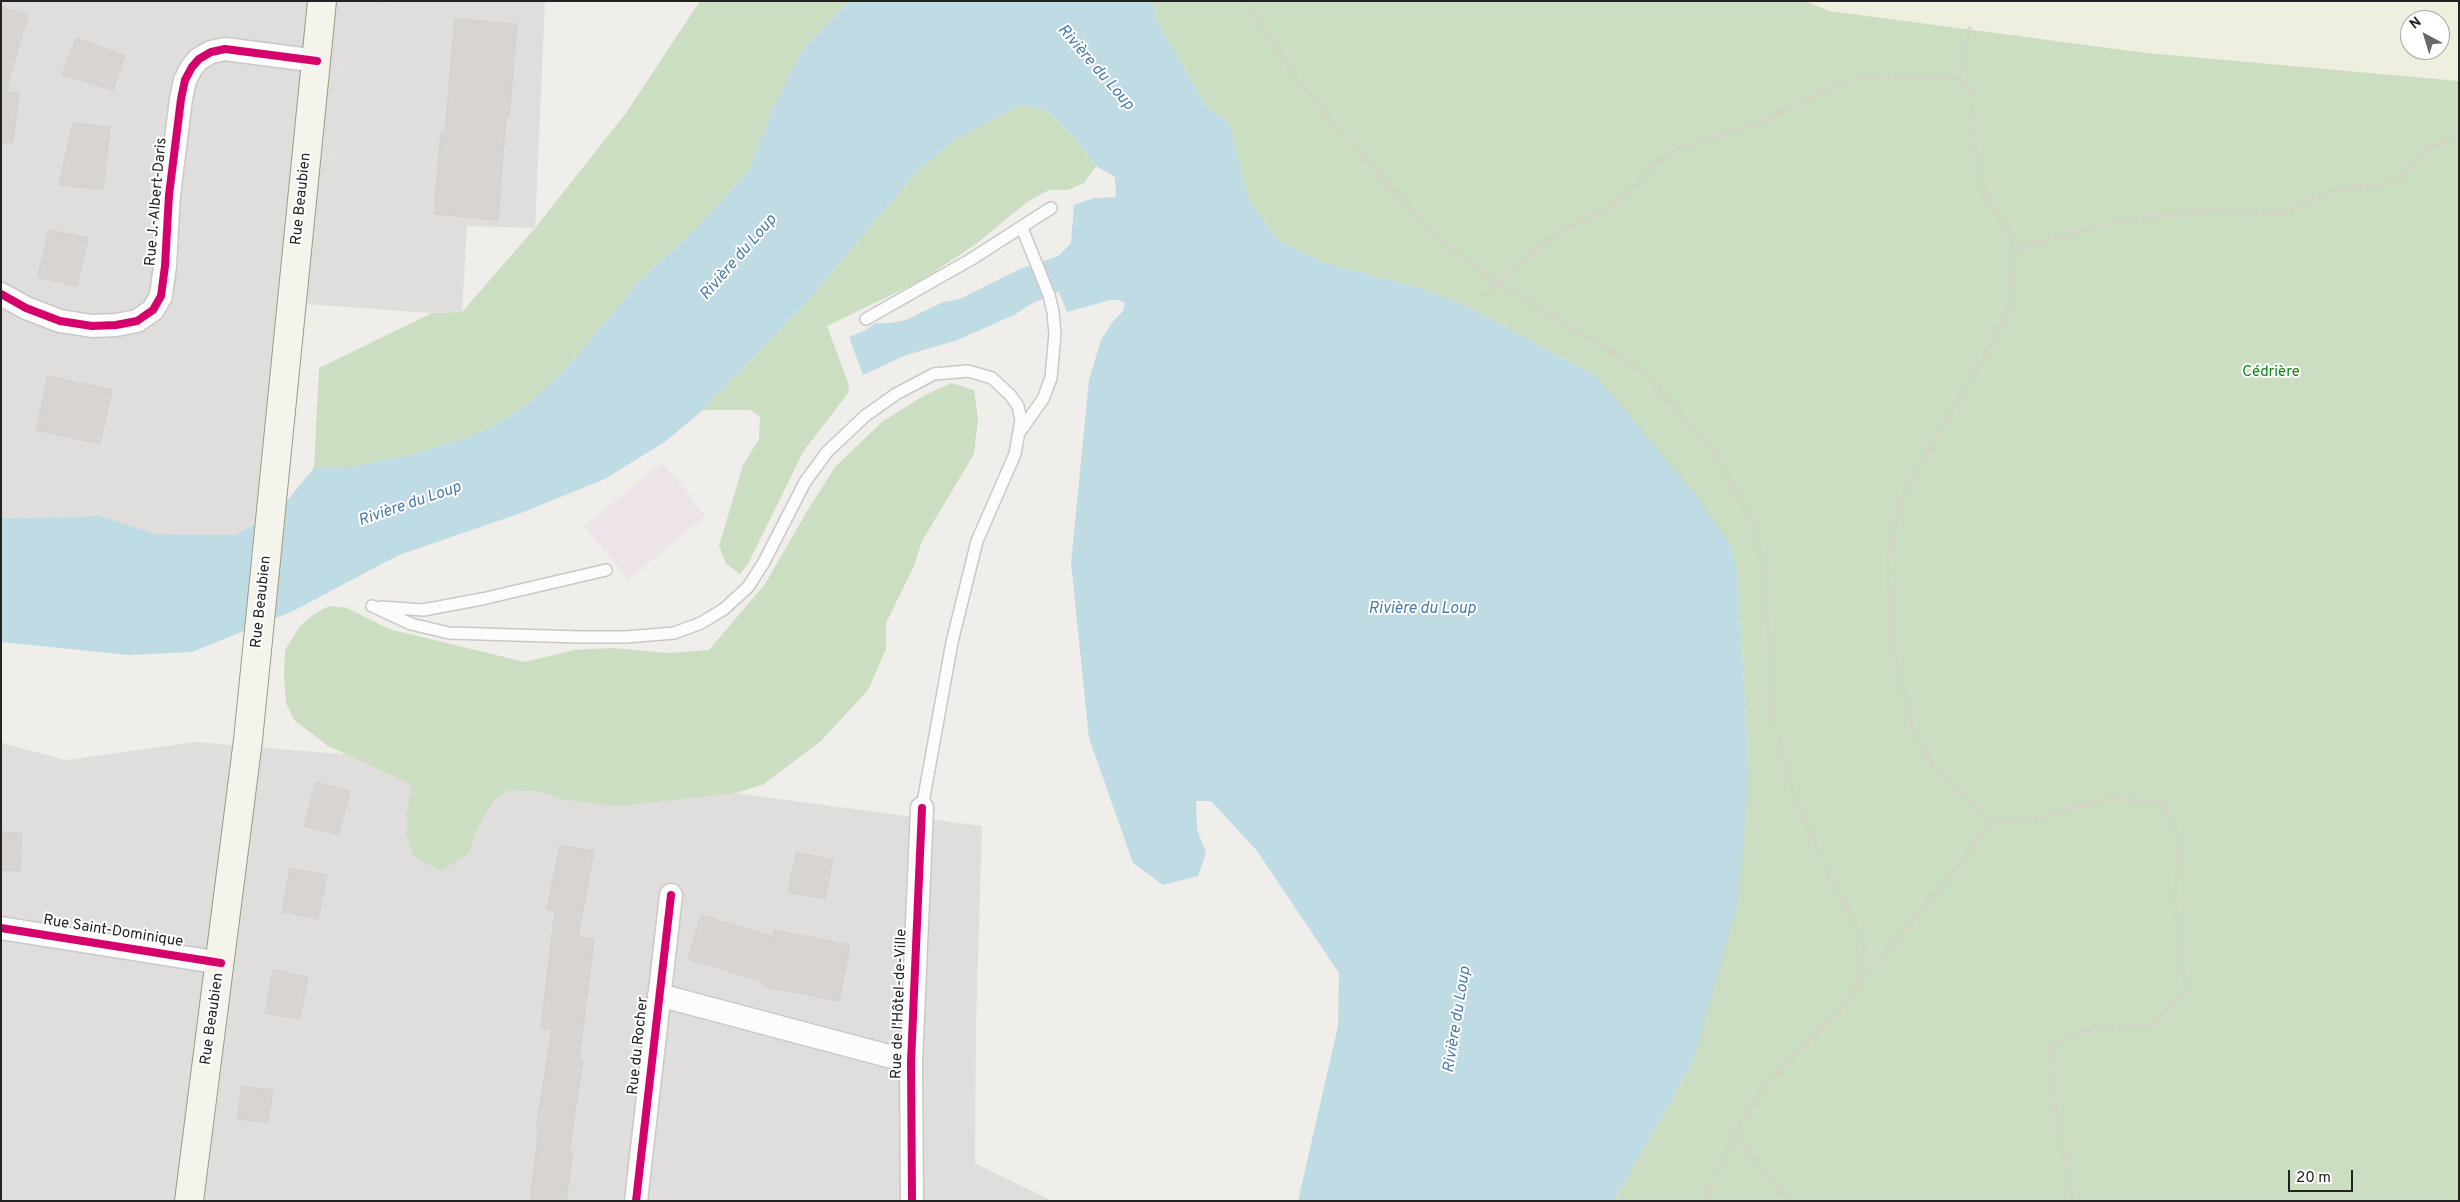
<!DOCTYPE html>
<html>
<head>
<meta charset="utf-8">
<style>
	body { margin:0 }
	#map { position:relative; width:2460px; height:1202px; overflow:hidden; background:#f0eeeb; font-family:Overpass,sans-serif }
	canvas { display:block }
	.frame { position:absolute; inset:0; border:2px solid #222; pointer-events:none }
	.north { position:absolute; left:2400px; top:10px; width:50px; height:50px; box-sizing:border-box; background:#fff; border:1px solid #a7a7a7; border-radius:50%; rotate:321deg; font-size:14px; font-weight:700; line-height:20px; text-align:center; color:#222 }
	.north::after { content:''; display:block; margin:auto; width:18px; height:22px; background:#6a6968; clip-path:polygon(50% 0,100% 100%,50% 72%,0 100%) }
	.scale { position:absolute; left:2288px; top:1170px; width:65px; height:22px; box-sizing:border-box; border:2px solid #222; border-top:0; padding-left:6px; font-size:15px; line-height:18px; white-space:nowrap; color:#222; -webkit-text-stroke:4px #fff; paint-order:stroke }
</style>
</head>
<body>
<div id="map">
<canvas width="2460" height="1202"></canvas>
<div class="frame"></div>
<div class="north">N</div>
<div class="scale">20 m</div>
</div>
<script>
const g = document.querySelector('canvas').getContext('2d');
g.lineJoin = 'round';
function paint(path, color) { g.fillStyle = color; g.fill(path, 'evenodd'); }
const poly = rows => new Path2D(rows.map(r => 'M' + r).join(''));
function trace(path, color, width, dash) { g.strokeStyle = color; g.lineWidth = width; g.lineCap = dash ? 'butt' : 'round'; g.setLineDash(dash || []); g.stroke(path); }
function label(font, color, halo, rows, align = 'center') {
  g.font = font + ' Overpass,sans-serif'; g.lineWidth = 4; g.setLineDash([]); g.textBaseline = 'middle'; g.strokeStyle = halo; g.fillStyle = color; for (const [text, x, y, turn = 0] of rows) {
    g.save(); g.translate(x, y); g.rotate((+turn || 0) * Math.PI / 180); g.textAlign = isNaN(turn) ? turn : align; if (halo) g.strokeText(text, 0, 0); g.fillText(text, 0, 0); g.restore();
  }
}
const residential = poly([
	[1,1,545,1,535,228,467,226,462,312,432,313,292,303,270,513,235,535,156,534,100,516,1,518],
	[195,742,497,767,562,770,982,826,976,1024,975,1163,1052,1201,1,1201,1,743,66,760]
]);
const industrial = poly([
	[663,462,706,516,628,580,584,526]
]);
const farmland = poly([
	[1805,1,2459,1,2459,81,2147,53,1829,11],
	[2410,20,2440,20,2440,50,2410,50]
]);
const forest = poly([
	[700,1,849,1,803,49,774,106,749,170,697,228,642,278,565,370,525,406,492,427,465,438,411,455,351,467,314,468,319,368,432,313,462,312,535,228,626,113],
	[1153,1,1805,1,1829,11,2147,53,2459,81,2459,1201,1614,1201,1693,1062,1749,774,1738,582,1732,547,1597,377,1471,308,1420,288,1327,264,1278,240,1249,201,1229,123,1206,106,1158,23],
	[1021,105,1048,111,1074,137,1096,166,1084,183,1068,190,1049,190,1027,202,976,244,920,281,827,326,849,385,848,393,803,452,749,562,740,574,726,564,719,546,743,465,759,439,760,417,750,410,703,410,803,306,920,168,958,138],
	[951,383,974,390,978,419,974,454,922,541,914,566,886,623,886,649,868,690,822,740,764,784,736,793,618,806,566,800,537,791,510,790,494,800,477,829,469,853,441,871,413,856,407,837,407,813,411,784,328,746,294,720,286,703,284,675,285,650,300,626,313,615,329,606,347,608,389,629,525,662,574,650,613,648,667,653,709,650,765,584,806,513,835,467,882,422,923,396]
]);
const parking = poly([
	[343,3,448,13,426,233,323,224]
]);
const water = poly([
	[849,1,1153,1,1158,23,1206,106,1229,123,1249,201,1278,240,1327,264,1420,288,1471,308,1597,377,1694,493,1732,547,1738,582,1749,774,1738,903,1693,1062,1614,1201,1298,1201,1338,1026,1339,973,1257,851,1211,801,1196,801,1197,829,1206,853,1198,876,1163,885,1133,863,1089,738,1071,563,1089,380,1101,340,1113,321,1123,311,1125,303,1118,300,1110,300,1067,312,1059,292,1055,293,1029,305,1014,315,955,341,906,355,863,375,849,337,866,330,875,323,891,323,906,320,943,302,960,299,1020,269,1058,256,1071,243,1074,205,1094,198,1116,197,1115,177,1096,166,1074,137,1048,111,1021,105,958,138,920,168,803,306,703,410,666,441,605,479,521,513,399,555,293,611,192,652,129,655,1,642,1,518,100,516,156,534,235,535,281,508,314,468,351,467,411,455,465,438,492,427,525,406,565,370,642,278,697,228,749,170,774,106,803,49]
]);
const building = poly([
	[1,7,28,15,6,90,1,90,1,7],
	[455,19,517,24,509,117,506,117,498,220,434,214,441,132,445,132,455,19],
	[76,38,125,56,113,90,62,75,76,38],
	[1,91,19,93,13,143,1,142,1,91],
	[73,123,110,127,103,189,59,185,73,123],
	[49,230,88,238,77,286,38,277,49,230],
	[48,376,112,390,100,444,36,430,48,376],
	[316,782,350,791,338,835,304,826,316,782],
	[1,832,22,833,20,871,1,870,1,832],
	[560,845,594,851,578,937,594,939,579,1059,583,1060,569,1151,573,1151,566,1201,530,1201,539,1129,536,1129,552,1030,541,1028,555,911,547,909,560,845],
	[796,852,833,860,825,899,788,892,796,852],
	[290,868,327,875,318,919,282,912,290,868],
	[701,915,773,937,774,930,850,945,839,1001,763,986,764,982,688,959,701,915],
	[273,970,308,977,300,1019,265,1013,273,970],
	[242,1086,273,1090,268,1123,237,1119,242,1086]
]);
const path = poly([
	[1246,1,1295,76,1311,96,1341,133,1441,241,1497,283,1641,370,1713,450,1758,533,1766,595,1774,724,1794,795,1831,880,1852,915,1864,951,1855,988,1841,1009,1764,1087,1735,1134,1704,1201],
	[1959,78,1970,27],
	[2015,249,2013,299,1988,350,1905,490,1888,554,1890,635,1912,727,1931,764,1991,821,2035,819,2107,799,2162,801,2179,836,2175,900,2186,991,2153,1025,2093,1028,2054,1043,2051,1053,2054,1098,2073,1201],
	[1486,296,1497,283,1557,233,1608,209,1639,184,1652,167,1670,151,1760,122,1812,96,1863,76,1959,78,1969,89,1972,128,1985,196,2008,231,2015,249,2116,222,2213,210,2280,214,2337,189,2378,186,2399,181,2427,148,2459,138],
	[1856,987,1957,869,1991,821],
	[1735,1134,1776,1187,1789,1201]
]);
const service = poly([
	[866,319,970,260,1051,208],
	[1019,433,1043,399,1051,378,1055,334,1053,312,1049,295,1022,228],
	[372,606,411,624,449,633,580,637,626,637,674,633,701,623,724,609,748,587,764,562,805,482,827,452,865,416,896,394,934,374,968,371,992,378,1010,395,1018,406,1021,420,1015,454,977,541,952,642,922,808],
	[381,607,423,610,482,599,606,570]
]);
const minor = poly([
	[1,294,26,308,60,321,92,326,116,325,137,321,153,310,161,296,165,266,169,195,181,99,185,80,192,67,199,59,211,52,225,49,317,61],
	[1,928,221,963],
	[659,995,911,1062],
	[636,1201,671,895],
	[912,1201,911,1062,922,808]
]);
const secondary = poly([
	[189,1201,248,740,322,1]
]);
const cycleway = poly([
	[1,294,26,308,60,321,92,326,116,325,137,321,153,310,161,296,165,266,169,195,181,99,185,80,192,67,199,59,211,52,225,49,317,61],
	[1,928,221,963],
	[636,1201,671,895],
	[912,1201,911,1062,922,808]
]);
const streetNames = [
	["Rue Beaubien",302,199,-84],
	["Rue J.-Albert-Daris",157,202,-85],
	["Rue Beaubien",262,602,-84],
	["Rue Saint-Dominique",113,932,9],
	["Rue de l'Hôtel-de-Ville",900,1004,-88],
	["Rue Beaubien",213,1019,-82],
	["Rue du Rocher",639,1046,-84]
];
const parkNames = [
	["Cédrière",2271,373]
];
const waterNames = [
	["Rivière du Loup",1095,68,49],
	["Rivière du Loup",739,258,-49],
	["Rivière du Loup",410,505,-19],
	["Rivière du Loup",1422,610],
	["Rivière du Loup",1458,1020,-81]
];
paint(residential, '#dfdedc');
paint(industrial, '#ede4e9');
paint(farmland, '#efefdf');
paint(forest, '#cbdec1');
paint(parking, '#e0dfde');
paint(water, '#bfdbe3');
paint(building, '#d7d4d2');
trace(building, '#d3d0cc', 1);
trace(service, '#c9c8c7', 14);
trace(minor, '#c9c8c7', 25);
trace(secondary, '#999a82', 30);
trace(path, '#dccecd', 3, [2.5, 2.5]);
trace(service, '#fdfcfc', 11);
trace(minor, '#fdfcfc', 22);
trace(secondary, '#f4f4ed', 28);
trace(cycleway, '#d6006c', 8);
label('15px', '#222', '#fff', streetNames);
label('15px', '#0c8416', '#fff', parkNames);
label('italic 16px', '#4a7aab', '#fff', waterNames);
</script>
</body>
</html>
